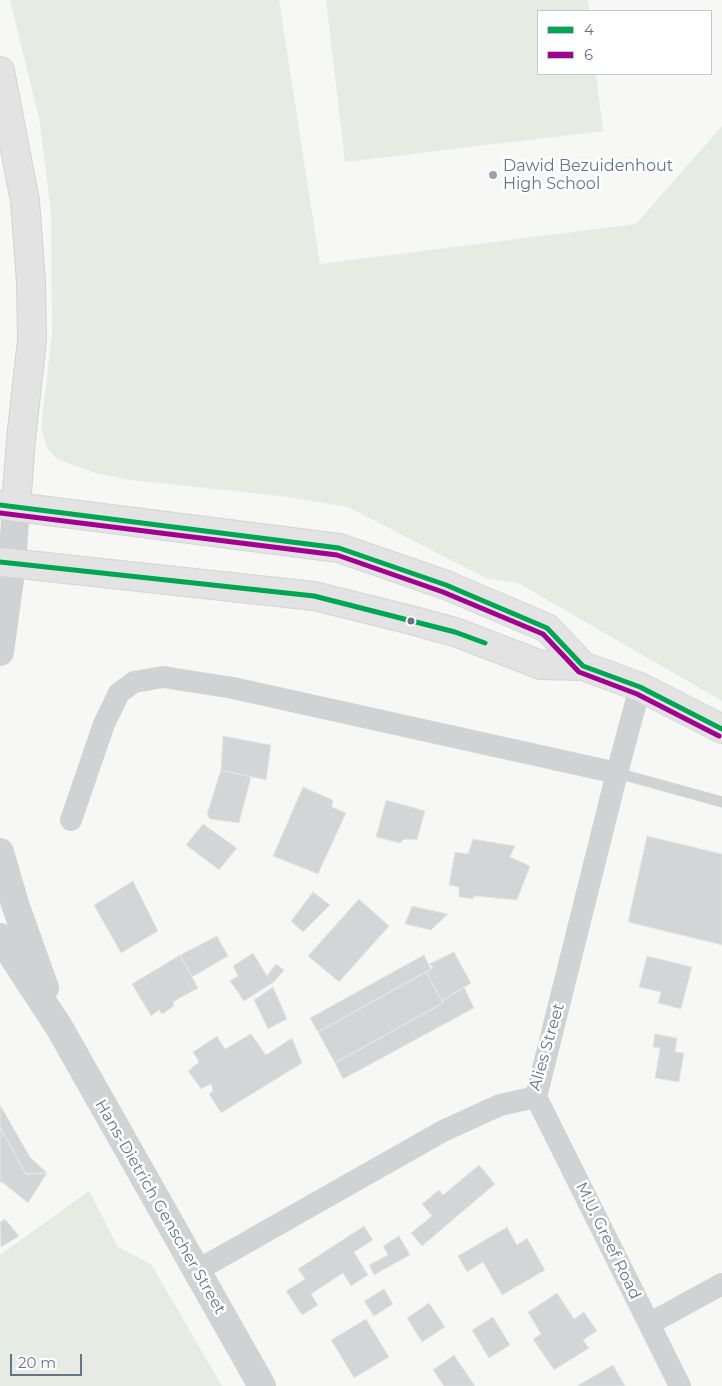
<!DOCTYPE html>
<html>
<head>
<meta charset="utf-8">
<style>
	body { margin:0 }
	#map { position:relative; width:722px; height:1386px; overflow:hidden; background:#f7f7f6; font-family:Montserrat,sans-serif }
	canvas { display:block }
	.legend { position:absolute; left:537px; top:10px; width:175px; height:65px; box-sizing:border-box; background:#fff; border:1px solid #c1c8d0; margin:0; padding:6px 9px; list-style:none; font-size:15px; color:#657589 }
	.legend li { display:flex; align-items:center; gap:10px; height:25px }
	.legend b { width:25px; border:1px solid #c1c8d0 }
	.scale { position:absolute; left:10px; top:1354px; width:72px; height:22px; box-sizing:border-box; border:2px solid #657589; border-top:0; padding-left:6px; font-size:15px; line-height:18px; white-space:nowrap; color:#657589; -webkit-text-stroke:4px #fff; paint-order:stroke }
</style>
</head>
<body>
<div id="map">
<canvas width="722" height="1386"></canvas>
<ul class="legend">
<li><b style="height:6px;background:#00a651"></b>4</li>
<li><b style="height:6px;background:#a2008e"></b>6</li>
</ul>
<div class="scale">20 m</div>
</div>
<script>
const g = document.querySelector('canvas').getContext('2d');
g.lineJoin = 'round';
function paint(path, color) { g.fillStyle = color; g.fill(path, 'evenodd'); }
const poly = rows => new Path2D(rows.map(r => 'M' + r).join(''));
function trace(path, color, width, dash) { g.strokeStyle = color; g.lineWidth = width; g.lineCap = dash ? 'butt' : 'round'; g.setLineDash(dash || []); g.stroke(path); }
function label(font, color, halo, rows, align = 'center') {
  g.font = font + ' Montserrat,sans-serif'; g.lineWidth = 5; g.setLineDash([]); g.textBaseline = 'middle'; g.strokeStyle = halo; g.fillStyle = color; for (const [text, x, y, turn = 0] of rows) {
    g.save(); g.translate(x, y); g.rotate((+turn || 0) * Math.PI / 180); g.textAlign = isNaN(turn) ? turn : align; if (halo) g.strokeText(text, 0, 0); g.fillText(text, 0, 0); g.restore();
  }
}
const green = poly([
	[10,0,279,0,320,264,636,224,722,126,722,701,518,583,486,578,348,507,281,496,131,480,95,473,57,459,47,448,41,427,52,335,51,212,39,118],
	[326,0,588,0,589,11,538,11,538,74,596,74,603,131,345,162],
	[89,1191,118,1247,151,1264,222,1386,0,1386,0,1255]
]);
const building = poly([
	[223,736,271,745,266,780,221,770,223,736],
	[221,770,251,777,239,823,210,819,207,814,221,770],
	[303,787,333,800,332,807,346,813,318,874,273,856,303,787],
	[386,800,425,811,417,840,404,839,400,843,376,837,386,800],
	[203,824,237,848,219,870,186,845,203,824],
	[647,836,722,854,722,945,628,922,647,836],
	[473,839,515,846,510,857,530,866,517,900,474,896,473,899,459,897,459,887,449,885,455,852,468,854,473,839],
	[133,881,158,931,121,953,94,905,133,881],
	[313,892,330,905,303,932,291,921,313,892],
	[359,899,389,926,339,982,308,956,359,899],
	[412,906,448,914,431,930,405,924,412,906],
	[217,936,228,956,192,977,180,955,217,936],
	[454,952,471,983,442,1001,426,972,433,967,429,964,454,952],
	[253,953,267,976,276,964,284,970,274,982,244,1001,230,981,238,976,233,966,253,953],
	[180,955,198,988,173,1002,174,1006,162,1014,159,1010,151,1016,132,984,180,955],
	[424,955,431,969,318,1032,310,1018,424,955],
	[647,956,692,967,681,1009,658,1003,661,992,639,987,647,956],
	[426,972,443,1003,335,1063,318,1032,426,972],
	[273,987,287,1019,268,1029,254,1000,273,987],
	[464,987,474,1008,343,1079,335,1063,443,1003,442,1001,464,987],
	[251,1034,266,1055,292,1038,302,1063,221,1113,209,1094,213,1091,211,1084,201,1089,188,1071,199,1062,193,1052,217,1036,225,1049,251,1034],
	[655,1034,677,1038,675,1052,684,1053,679,1082,655,1078,660,1048,653,1047,655,1034],
	[0,1105,30,1157,47,1173,26,1174,0,1127,0,1105],
	[0,1127,26,1174,47,1173,28,1203,2,1182,0,1183,0,1127],
	[479,1165,495,1184,422,1246,411,1233,432,1216,422,1204,439,1190,443,1195,479,1165],
	[5,1219,19,1236,1,1247,0,1222,5,1219],
	[364,1226,373,1240,354,1252,368,1275,351,1286,343,1273,311,1294,318,1305,302,1315,286,1291,305,1279,298,1269,364,1226],
	[507,1227,517,1245,527,1238,545,1270,502,1295,483,1262,467,1272,458,1256,507,1227],
	[399,1236,410,1255,374,1275,369,1265,388,1255,383,1246,399,1236],
	[384,1289,393,1304,374,1316,364,1301,384,1289],
	[557,1293,574,1319,584,1312,597,1331,583,1340,589,1348,554,1370,533,1339,541,1334,528,1312,557,1293],
	[429,1303,445,1327,422,1342,407,1318,429,1303],
	[493,1317,510,1345,489,1358,472,1330,493,1317],
	[366,1319,389,1357,354,1378,331,1340,366,1319],
	[454,1355,475,1386,444,1386,433,1370,454,1355],
	[613,1365,625,1386,577,1386,613,1365]
]);
const service = poly([
	[617,773,722,802]
]);
const minor = poly([
	[71,820,104,724,119,693,134,682,163,677,233,688,617,773],
	[536,1097,680,1386],
	[196,1271,443,1131,500,1105,536,1097,617,773,640,687],
	[649,1324,722,1284]
]);
const tertiary = poly([
	[0,652,12,564,16,507],
	[0,852,15,904,45,988],
	[0,937,59,1027,262,1386]
]);
const secondary = poly([
	[0,505,339,548,446,585,547,628,583,666],
	[0,562,314,596,411,620,455,632,541,665,583,666,640,687,722,729]
]);
const motorway = poly([
	[0,71,25,201,31,282,32,340,21,439,16,507]
]);
const bus1 = poly([
	[0,505,339,548,446,585,547,628,583,666,640,687,722,729],
	[0,562,314,596,455,632,485,643]
]);
const bus2 = poly([
	[0,513,337,555,443,592,543,634,579,672,637,694,719,736]
]);
const markers = [
	[493,175,5,"#98a2af"],
	[411,621,4.5,"#657589"]
];
const poiNames = [
	["Dawid Bezuidenhout",503,166],
	["High School",503,184]
];
const streetNames = [
	["Alies Street",547,1047,-74],
	["Hans-Dietrich Genscher Street",160,1207,60],
	["M.U. Greef Road",608,1241,64]
];
paint(green, '#e6ebe4');
paint(building, '#d4d5d6');
trace(building, '#e6e6e6', 1);
trace(secondary, '#d3d5d7', 30);
trace(motorway, '#d2d3d5', 30);
trace(service, '#d1d2d3', 11);
trace(minor, '#d1d2d3', 22);
trace(tertiary, '#d1d2d3', 28);
trace(secondary, '#e3e3e4', 28);
trace(motorway, '#e3e3e4', 28);
trace(bus1, '#00a651', 5);
trace(bus2, '#a2008e', 5);
for (const [x, y, r, color] of markers) { const dot = new Path2D(); dot.arc(x, y, r, 0, 2 * Math.PI); g.fillStyle = color; g.fill(dot); trace(dot, '#fff', 2); }
label('16px', '#657589', '#fff', poiNames, 'left');
label('16px', '#657589', '#fff', streetNames);
</script>
</body>
</html>
